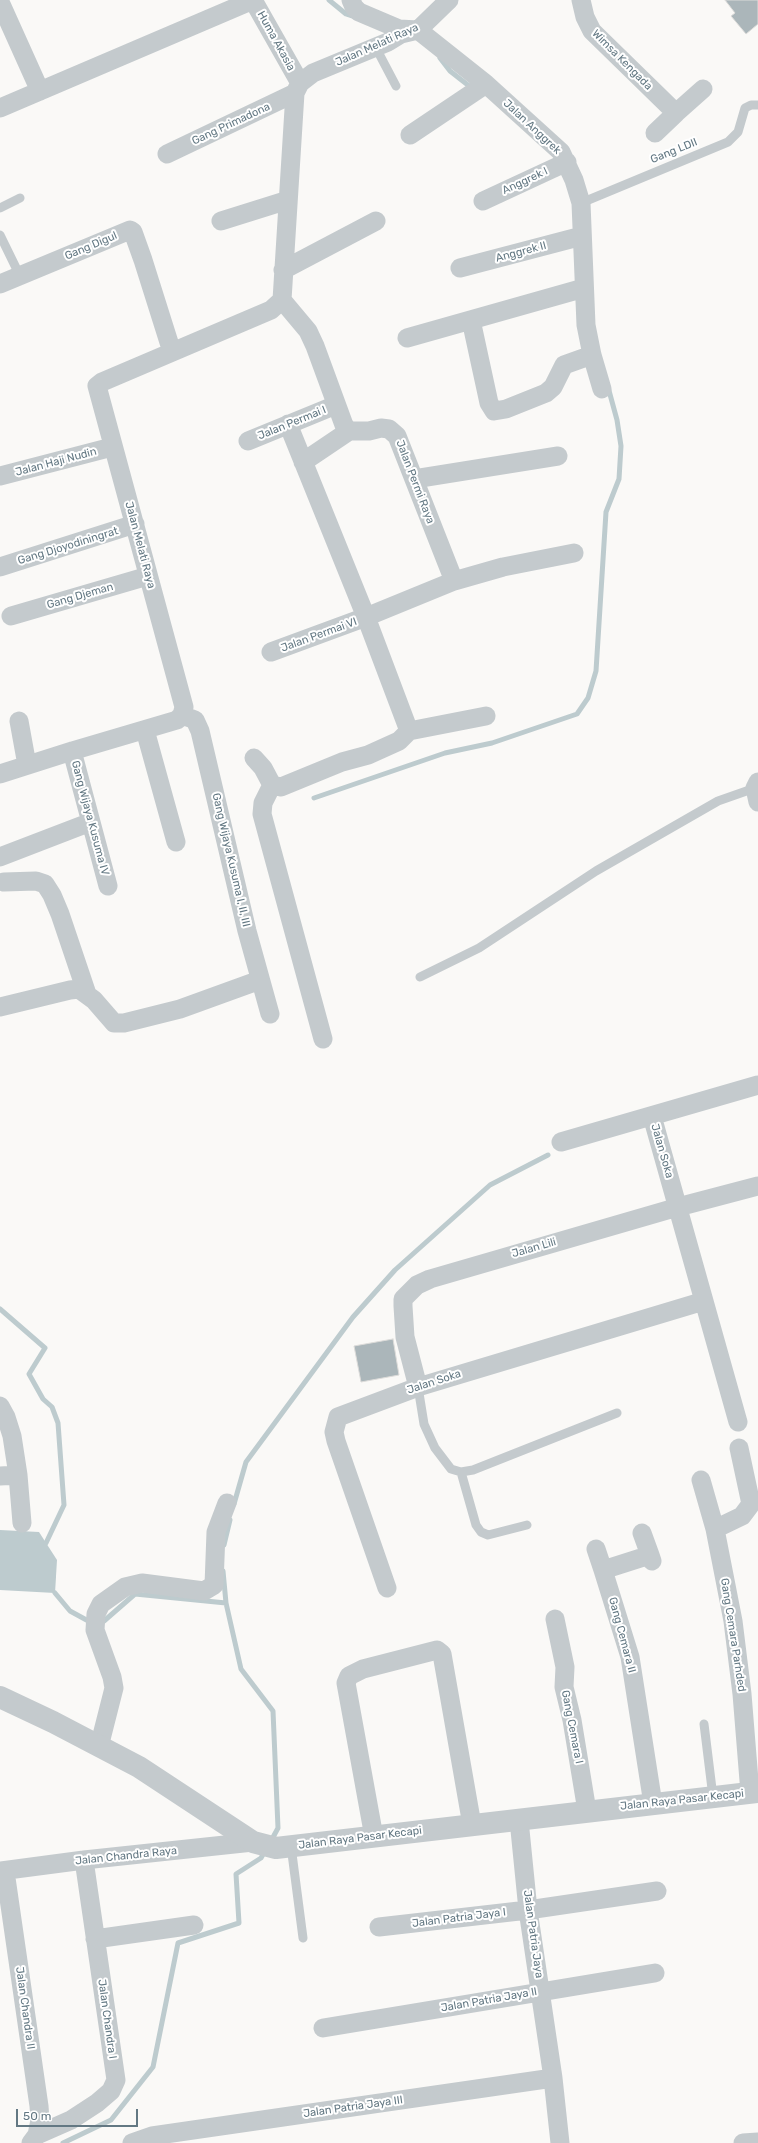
<!DOCTYPE html>
<html>
<head>
<meta charset="utf-8">
<style>
	body { margin:0 }
	#map { position:relative; width:758px; height:2143px; overflow:hidden; background:#faf9f7; font-family:Rubik,sans-serif }
	canvas { display:block }
	.scale { position:absolute; left:16px; top:2109px; width:122px; height:18px; box-sizing:border-box; border:2px solid #637883; border-top:0; padding-left:5px; font-size:12px; line-height:14px; white-space:nowrap; color:#637883; -webkit-text-stroke:3px #fff; paint-order:stroke }
</style>
</head>
<body>
<div id="map">
<canvas width="758" height="2143"></canvas>
<div class="scale">50 m</div>
</div>
<script>
const g = document.querySelector('canvas').getContext('2d');
g.lineJoin = 'round';
function paint(path, color) { g.fillStyle = color; g.fill(path, 'evenodd'); }
const poly = rows => new Path2D(rows.map(r => 'M' + r).join(''));
function trace(path, color, width, dash) { g.strokeStyle = color; g.lineWidth = width; g.lineCap = dash ? 'butt' : 'round'; g.setLineDash(dash || []); g.stroke(path); }
function label(font, color, halo, rows, align = 'center') {
  g.font = font + ' Rubik,sans-serif'; g.lineWidth = 4; g.setLineDash([]); g.textBaseline = 'middle'; g.strokeStyle = halo; g.fillStyle = color; for (const [text, x, y, turn = 0] of rows) {
    g.save(); g.translate(x, y); g.rotate((+turn || 0) * Math.PI / 180); g.textAlign = isNaN(turn) ? turn : align; if (halo) g.strokeText(text, 0, 0); g.fillText(text, 0, 0); g.restore();
  }
}
const water = poly([
	[0,1530,39,1532,57,1560,55,1593,0,1590]
]);
const stream = poly([
	[329,0,346,14,355,17],
	[440,58,450,71,473,89],
	[314,798,445,753,492,743,577,714,588,698,596,671,606,512,619,479,621,446,617,420,608,387],
	[0,1309,45,1348,29,1374,43,1399,52,1407,58,1423,64,1505,46,1543],
	[234,1504,246,1462,353,1317,395,1270,490,1185,548,1155],
	[224,1545,230,1520],
	[223,1571,226,1603,241,1669,273,1711,278,1828,271,1841],
	[55,1593,70,1611,92,1623],
	[100,1622,104,1621,135,1594,226,1603],
	[63,2143,111,2120,153,2067,178,1943,239,1923,236,1874,261,1858,265,1851]
]);
const building = poly([
	[725,0,758,0,758,24,746,34,731,16,735,13,725,0],
	[393,1339,399,1375,361,1382,354,1346,393,1339]
]);
const service = poly([
	[375,46,396,86],
	[581,203,728,142,738,132,745,108,751,105,758,105],
	[0,208,20,198],
	[0,235,20,276],
	[420,977,479,948,596,871,718,801,755,788],
	[418,1387,424,1424,435,1448,451,1469,461,1472,473,1470,617,1413],
	[461,1472,476,1525,481,1532,488,1535,527,1525],
	[704,1724,713,1797],
	[291,1846,303,1938]
]);
const minor = poly([
	[253,0,300,83],
	[351,0,354,7,359,12,399,29,418,30,486,84,561,152,574,180,581,203,586,325,592,355,602,389],
	[581,0,585,17,592,31,676,113,703,89],
	[0,2,40,91],
	[300,83,313,73,388,42,401,34,418,30,449,0],
	[0,108,253,0],
	[655,133,676,113],
	[410,135,486,84],
	[167,154,295,93],
	[483,201,567,162],
	[221,221,288,200],
	[460,268,582,236],
	[283,270,376,221],
	[0,284,130,230,133,232,143,260,172,352],
	[282,300,308,331,315,346,344,425,349,431,369,431,381,428,389,429,397,436,454,581],
	[282,300,295,93,300,83],
	[471,320,489,403,494,411,506,409,546,393,553,387,564,365,592,355],
	[407,338,584,288],
	[288,424,366,617,409,731],
	[248,441,336,405],
	[303,462,349,431],
	[0,476,112,447],
	[414,479,558,456],
	[0,567,135,524],
	[11,616,148,576],
	[271,652,366,617,454,581,503,567,574,553],
	[182,715,195,720,200,731,247,931,270,1014],
	[19,721,27,765],
	[145,730,176,842],
	[72,751,108,886],
	[254,758,263,768,272,785,281,787,342,762,368,755,399,741,409,731,486,716],
	[0,774,72,751,177,720,182,715,184,707,97,386,102,382,271,310,282,300],
	[758,782,755,788,758,802],
	[272,785,263,803,262,814,323,1039],
	[0,857,83,825],
	[4,882,36,881,45,884,52,895,60,914,87,994],
	[0,1007,70,990,79,989,94,1000,114,1023,124,1023,180,1009,260,980],
	[652,1116,738,1422],
	[561,1142,758,1085],
	[418,1387,405,1337,403,1306,403,1299,417,1285,430,1279,678,1207,758,1186],
	[0,1406,6,1417,12,1436,18,1475,0,1476],
	[18,1475,22,1523],
	[701,1480,715,1529,733,1621,742,1694,750,1793],
	[715,1529,742,1516,751,1504,739,1448],
	[642,1533,650,1555],
	[596,1549,603,1570],
	[652,1561,650,1555,603,1570,630,1657,653,1804],
	[387,1588,336,1441,334,1432,338,1417,418,1387,704,1301],
	[555,1619,565,1667,564,1687,572,1720,587,1811],
	[99,1747,114,1688,112,1677,95,1630,96,1614,101,1604,125,1587,142,1583,204,1591,214,1585,216,1532,227,1503],
	[519,1820,528,1910,553,2078,560,2143],
	[374,1837,346,1683,349,1676,363,1669,437,1650,442,1654,472,1825],
	[0,1871,84,1860,253,1842],
	[5,1871,39,2106,40,2120,37,2135,31,2143],
	[379,1927,528,1910,657,1891],
	[95,1939,194,1925],
	[323,2028,655,1973],
	[37,2135,71,2120,97,2103,111,2091,116,2080,84,1860],
	[132,2143,152,2136,553,2078],
	[743,2143,758,2142]
]);
const tertiary = poly([
	[0,1697,53,1722,139,1767,253,1842,276,1848,758,1792]
]);
const streetNames = [
	["Huma Akasia",276,41,61],
	["Jalan Melati Raya",377,45,-24],
	["Wimsa Kengada",622,60,45],
	["Gang Primadona",231,124,-25],
	["Jalan Anggrek",532,127,43],
	["Gang LDII",674,151,-22],
	["Anggrek I",525,181,-25],
	["Gang Digul",91,246,-23],
	["Anggrek II",521,252,-15],
	["Jalan Permai I",292,423,-22],
	["Jalan Haji Nudin",56,462,-15],
	["Jalan Permi Raya",415,482,69],
	["Jalan Melati Raya",140,545,75],
	["Gang Djoyodiningrat",68,546,-17],
	["Gang Djeman",80,596,-16],
	["Jalan Permai VI",319,635,-20],
	["Gang Wijaya Kusuma IV",90,818,75],
	["Gang Wijaya Kusuma I, II, III",231,860,77],
	["Jalan Soka",662,1151,74],
	["Jalan Lili",534,1248,-16],
	["Jalan Soka",434,1382,-18],
	["Gang Cemara II",622,1635,75],
	["Gang Cemara Parhded",733,1635,81],
	["Gang Cemara I",572,1727,79],
	["Jalan Raya Pasar Kecapi",682,1800,-6],
	["Jalan Raya Pasar Kecapi",360,1838,-7],
	["Jalan Chandra Raya",126,1856,-6],
	["Jalan Patria Jaya I",459,1918,-7],
	["Jalan Patria Jaya",533,1934,82],
	["Jalan Patria Jaya II",489,2000,-10],
	["Jalan Chandra II",25,2008,82],
	["Jalan Chandra I",107,2019,82],
	["Jalan Patria Jaya III",353,2107,-8]
];
paint(water, '#bdcbce');
trace(stream, '#bdcbce', 5);
paint(building, '#abb6ba');
trace(building, '#dcdbd9', 1);
trace(service, '#c4cacd', 9);
trace(minor, '#c4cacd', 19);
trace(tertiary, '#c4cacd', 22);
label('11px', '#637883', '#fff', streetNames);
</script>
</body>
</html>
